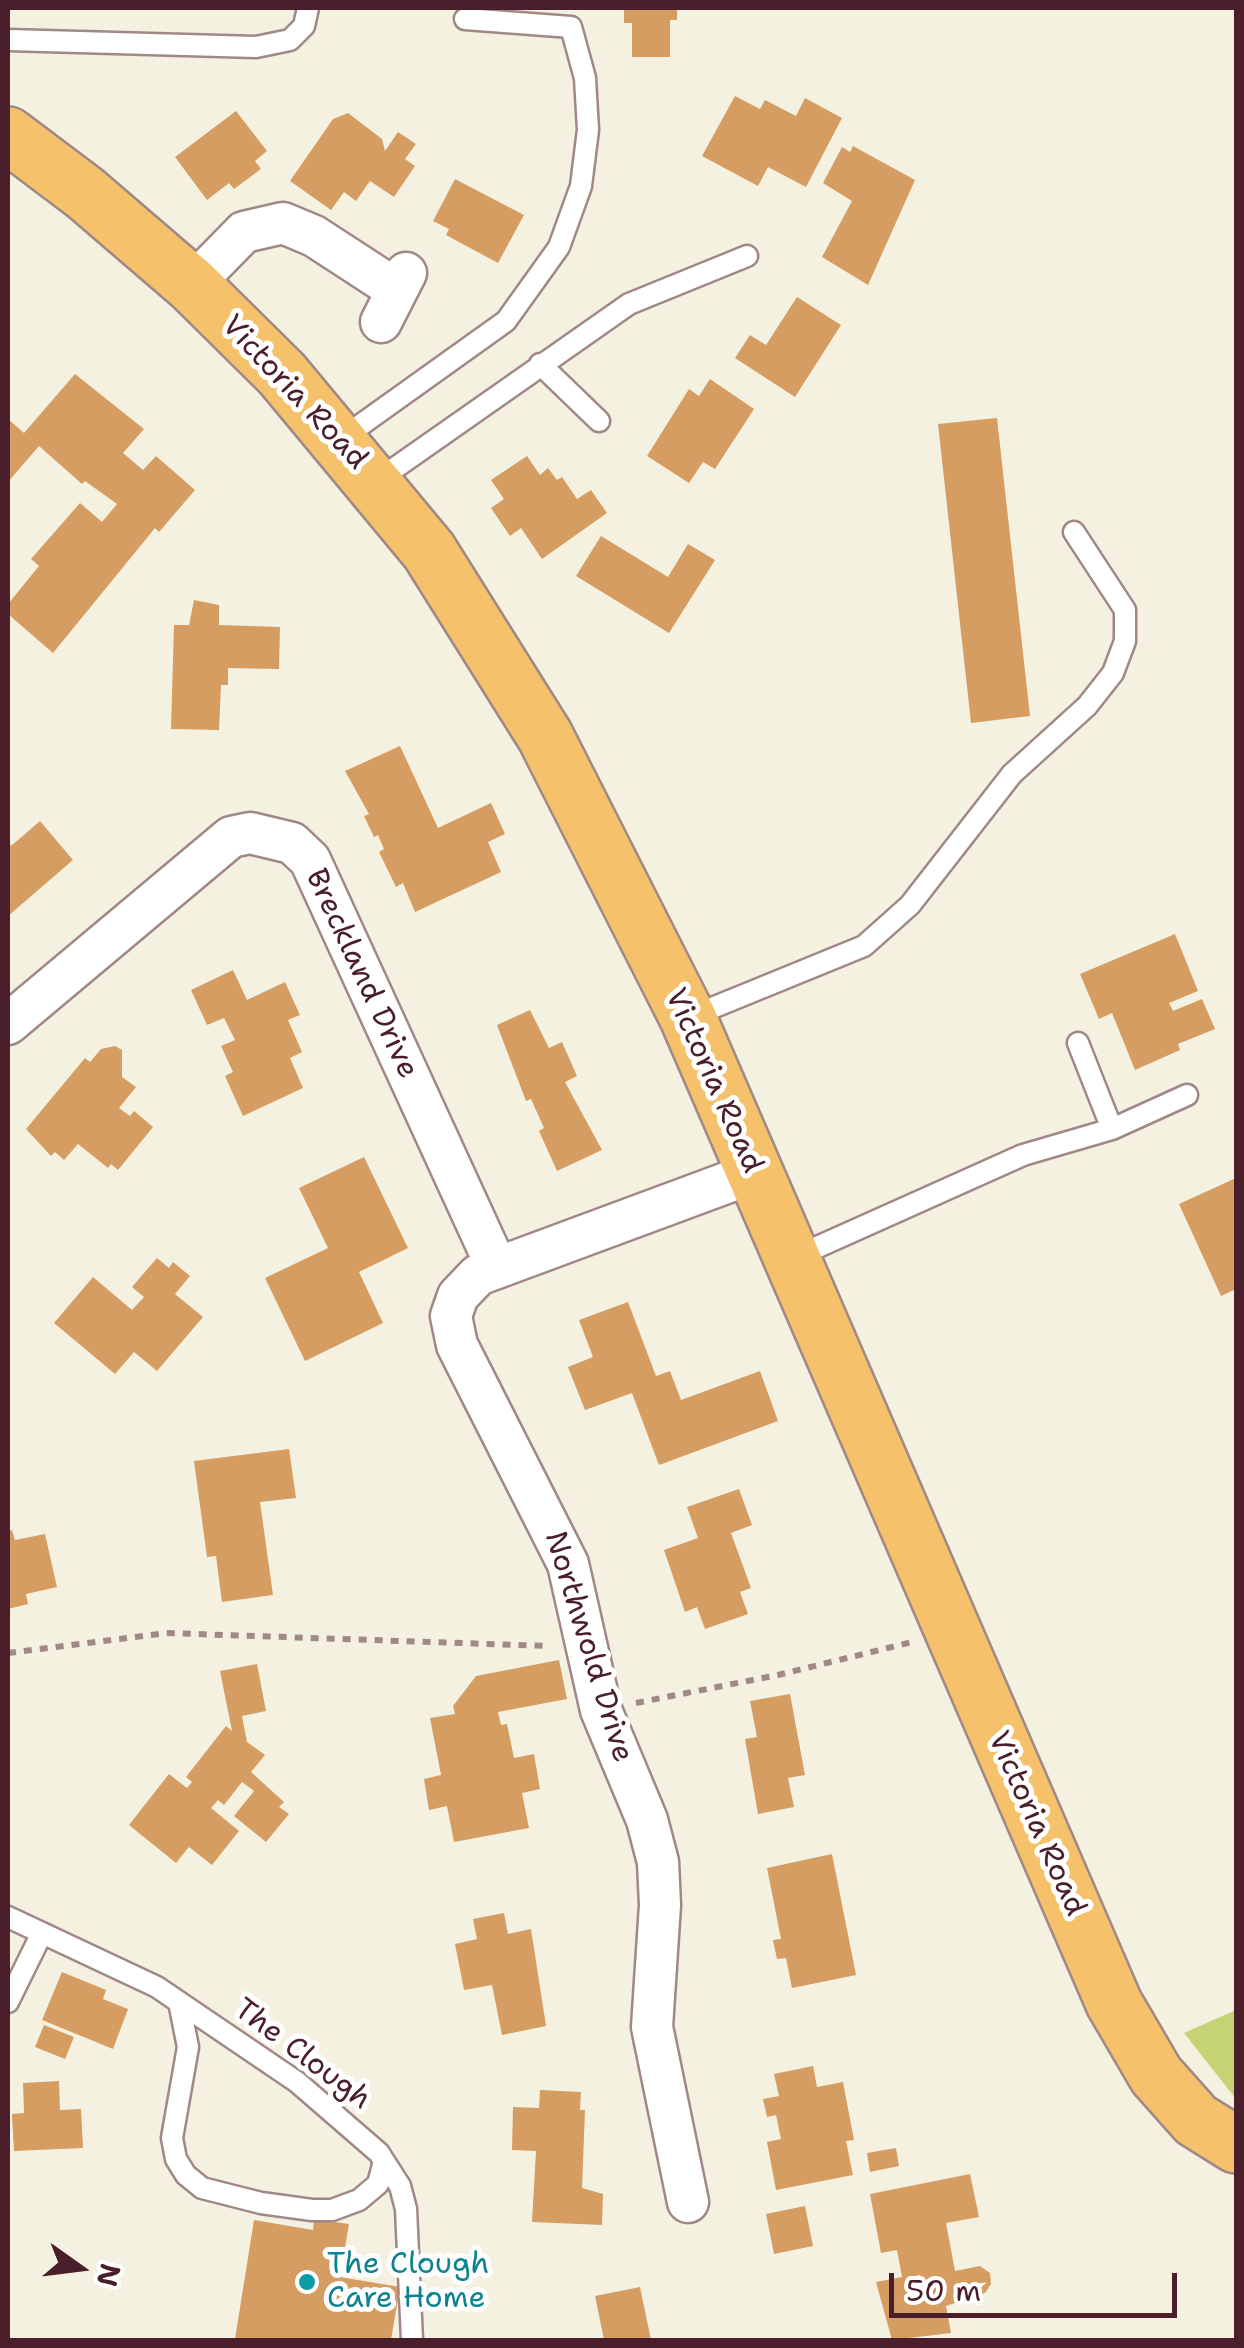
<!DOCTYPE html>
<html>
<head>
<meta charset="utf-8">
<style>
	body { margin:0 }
	#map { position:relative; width:1244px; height:2348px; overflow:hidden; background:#f5f1e1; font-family:"Shantell Sans",sans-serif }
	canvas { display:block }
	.frame { position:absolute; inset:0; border:10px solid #4a1f2b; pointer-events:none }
	.north { position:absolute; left:30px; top:2218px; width:100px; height:100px; -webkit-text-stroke:8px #fff; paint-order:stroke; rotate:104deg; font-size:28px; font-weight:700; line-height:40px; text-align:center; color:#4a1f2b }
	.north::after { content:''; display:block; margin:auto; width:35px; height:45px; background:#4a1f2b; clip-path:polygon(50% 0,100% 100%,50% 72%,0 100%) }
	.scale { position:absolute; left:889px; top:2273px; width:288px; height:45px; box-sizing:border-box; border:5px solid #4a1f2b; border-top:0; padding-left:12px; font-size:30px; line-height:35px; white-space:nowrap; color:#4a1f2b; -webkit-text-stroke:8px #fff; paint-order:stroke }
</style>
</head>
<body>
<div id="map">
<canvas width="1244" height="2348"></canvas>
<div class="frame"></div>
<div class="north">N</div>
<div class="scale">50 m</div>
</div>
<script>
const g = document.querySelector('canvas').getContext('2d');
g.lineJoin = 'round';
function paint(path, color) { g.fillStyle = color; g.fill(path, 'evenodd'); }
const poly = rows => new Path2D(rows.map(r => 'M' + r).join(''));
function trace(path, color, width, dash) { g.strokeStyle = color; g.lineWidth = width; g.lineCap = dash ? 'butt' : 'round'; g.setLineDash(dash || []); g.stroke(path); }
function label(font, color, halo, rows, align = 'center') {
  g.font = font + ' "Shantell Sans",sans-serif'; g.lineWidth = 10; g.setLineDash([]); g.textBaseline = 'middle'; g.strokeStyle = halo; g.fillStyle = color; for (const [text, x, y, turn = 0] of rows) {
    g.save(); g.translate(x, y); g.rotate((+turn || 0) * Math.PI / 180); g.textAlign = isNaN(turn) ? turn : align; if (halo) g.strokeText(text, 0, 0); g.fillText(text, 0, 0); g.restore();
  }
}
const green = poly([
	[1236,2010,1236,2099,1184,2033]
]);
const building = poly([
	[624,8,677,8,677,20,670,20,670,57,632,57,632,23,624,23],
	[735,96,760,109,765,100,796,116,805,98,842,118,806,187,768,167,758,186,702,156],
	[236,111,267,151,255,161,261,169,234,189,229,183,207,200,175,157],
	[348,113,382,139,385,151,398,132,416,144,405,159,415,166,394,197,370,181,356,201,344,192,331,210,290,181,333,119],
	[853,146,915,180,868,285,822,257,852,201,823,183,842,147,850,152],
	[455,179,524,215,498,263,446,235,449,229,433,221],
	[797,297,841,325,795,397,735,358,750,335,766,345],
	[75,374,144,429,123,453,143,470,156,456,195,490,159,532,155,528,53,653,8,614,8,604,39,566,31,559,80,503,102,522,117,504,85,481,82,484,39,446,8,482,8,419,24,433],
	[710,379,754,409,715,469,703,462,689,483,647,456,689,389,699,396],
	[997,418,1030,716,971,723,938,424],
	[527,456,540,475,548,468,557,480,562,477,577,499,591,490,607,513,542,559,521,528,510,536,491,508,504,499,491,480],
	[601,536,668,577,688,544,715,560,669,633,576,576],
	[194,600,219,605,219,625,280,627,279,669,228,668,228,685,221,685,219,730,171,729,174,625,189,625],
	[400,746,438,828,491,803,505,834,488,842,501,872,415,912,403,883,396,887,379,852,384,849,378,835,374,837,364,816,369,814,345,771],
	[40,821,73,860,8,916,8,842,11,846],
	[1175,934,1198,991,1169,1003,1173,1011,1202,999,1215,1029,1178,1044,1180,1050,1135,1070,1112,1013,1099,1019,1080,974],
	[233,970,247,1000,285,982,300,1015,288,1020,302,1052,290,1058,303,1088,243,1116,225,1076,233,1072,221,1046,235,1040,224,1018,207,1025,191,990],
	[530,1010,549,1048,562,1042,577,1076,565,1082,602,1150,557,1171,539,1131,544,1128,531,1099,526,1101,497,1025],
	[115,1046,122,1050,122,1077,136,1087,119,1108,130,1116,134,1111,153,1127,118,1170,111,1164,108,1168,78,1144,64,1160,55,1152,51,1156,26,1129,85,1058,90,1062,101,1049],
	[364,1157,408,1248,359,1272,383,1323,305,1361,265,1278,328,1248,299,1188],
	[1236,1178,1236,1289,1221,1296,1179,1204],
	[157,1258,169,1268,173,1262,190,1276,175,1294,203,1317,157,1371,134,1352,115,1374,54,1323,93,1277,132,1310,144,1297,132,1287],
	[628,1302,656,1376,670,1371,681,1400,760,1371,778,1421,659,1465,632,1393,585,1410,568,1367,593,1357,579,1320],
	[289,1449,296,1498,260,1502,273,1595,222,1602,216,1556,207,1557,194,1461],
	[739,1489,752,1525,731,1533,751,1588,740,1592,748,1614,705,1629,697,1607,685,1612,664,1550,698,1538,687,1507],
	[12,1530,15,1540,45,1534,57,1587,26,1594,28,1604,8,1609,8,1531],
	[559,1660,567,1699,498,1712,501,1725,507,1724,514,1758,534,1754,540,1789,522,1793,529,1828,454,1842,447,1806,429,1810,424,1779,441,1775,430,1718,455,1714,453,1706,476,1676],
	[257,1664,266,1711,242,1716,247,1742,265,1755,251,1772,284,1802,279,1807,289,1814,266,1842,234,1816,254,1791,242,1782,224,1805,218,1800,211,1808,239,1831,212,1865,189,1847,176,1863,129,1825,169,1774,187,1788,192,1782,186,1777,226,1726,232,1731,220,1671],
	[790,1694,805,1775,788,1778,794,1807,758,1814,745,1739,757,1737,750,1701],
	[832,1854,856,1975,792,1988,786,1958,777,1959,773,1940,781,1939,767,1868],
	[504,1913,508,1934,531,1929,546,2026,502,2035,492,1985,464,1990,455,1944,477,1939,473,1919],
	[62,1972,106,1990,103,1999,128,2009,113,2049,42,2020],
	[44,2025,74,2037,65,2059,35,2047],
	[813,2066,817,2087,843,2082,854,2140,846,2141,853,2175,776,2190,767,2142,781,2139,776,2115,767,2117,763,2099,779,2096,774,2074],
	[59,2081,60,2110,81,2109,83,2148,14,2151,12,2114,24,2113,23,2083],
	[540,2090,581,2092,580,2110,585,2110,582,2188,603,2194,602,2225,532,2222,536,2151,512,2150,513,2107,539,2108],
	[896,2148,899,2166,870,2172,867,2153],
	[970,2174,979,2217,946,2223,955,2271,980,2266,990,2273,991,2284,985,2293,946,2306,951,2333,892,2340,876,2282,902,2277,897,2250,881,2253,870,2194],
	[805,2206,813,2246,774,2254,766,2214],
	[314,2219,349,2224,340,2277,400,2287,391,2340,235,2339,254,2220,313,2230],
	[640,2287,651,2340,604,2340,595,2296]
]);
const path = poly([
	[8,1653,166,1633,548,1646],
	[636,1703,778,1675,912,1642]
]);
const service = poly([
	[8,40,256,47,290,40,304,26,308,8],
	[540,364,599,421],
	[341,439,506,321,559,247,581,186,588,130,585,78,571,27,465,19],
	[375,482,629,304,747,256],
	[690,1017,864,946,910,905,1012,774,1087,706,1113,673,1125,641,1125,610,1074,532],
	[1112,1129,1187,1095],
	[793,1258,1023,1155,1112,1129,1078,1043],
	[8,1917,157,1987,179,2002,297,2082,379,2153,384,2161,378,2184,359,2200,332,2210,312,2210,261,2203,202,2188,186,2175,176,2159,172,2138,188,2047,179,2002],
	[8,2002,42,1933],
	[384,2161,400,2186,406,2209,412,2340]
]);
const minor = poly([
	[192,285,244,232,283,223,314,236,397,290],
	[381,322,406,273],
	[8,1024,231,837,250,833,292,843,310,860,497,1268],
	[688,2202,652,2027,660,1905,658,1862,647,1820,601,1710,568,1564,457,1345,451,1316,458,1296,478,1275,753,1173]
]);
const trunk = poly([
	[8,135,85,193,192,285,282,374,429,551,545,736,688,1018,1114,2003,1156,2075,1196,2120,1236,2145]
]);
const markers = [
	[307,2282,10,"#0f9aa8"]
];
const streetNames = [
	["Victoria Road",294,393,47],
	["Breckland Drive",361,974,65],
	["Victoria Road",713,1081,66],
	["Northwold Drive",588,1647,73],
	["Victoria Road",1036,1824,66],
	["The Clough",302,2055,37]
];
const cultureNames = [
	["The Clough",327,2265],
	["Care Home",327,2299]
];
paint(green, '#c5d374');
paint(building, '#d59d61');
trace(service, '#a08886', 25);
trace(minor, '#a08886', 45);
trace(trunk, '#a08886', 60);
trace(path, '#a08886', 6, [8, 8]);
trace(service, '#fff', 20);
trace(minor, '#fff', 40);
trace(trunk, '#f5c16b', 55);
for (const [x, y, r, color] of markers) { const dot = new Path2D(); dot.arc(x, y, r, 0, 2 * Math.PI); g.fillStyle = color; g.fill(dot); trace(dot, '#fff', 4); }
label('30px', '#4a1f2b', '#fff', streetNames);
label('30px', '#0d838f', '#fff', cultureNames, 'left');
</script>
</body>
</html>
